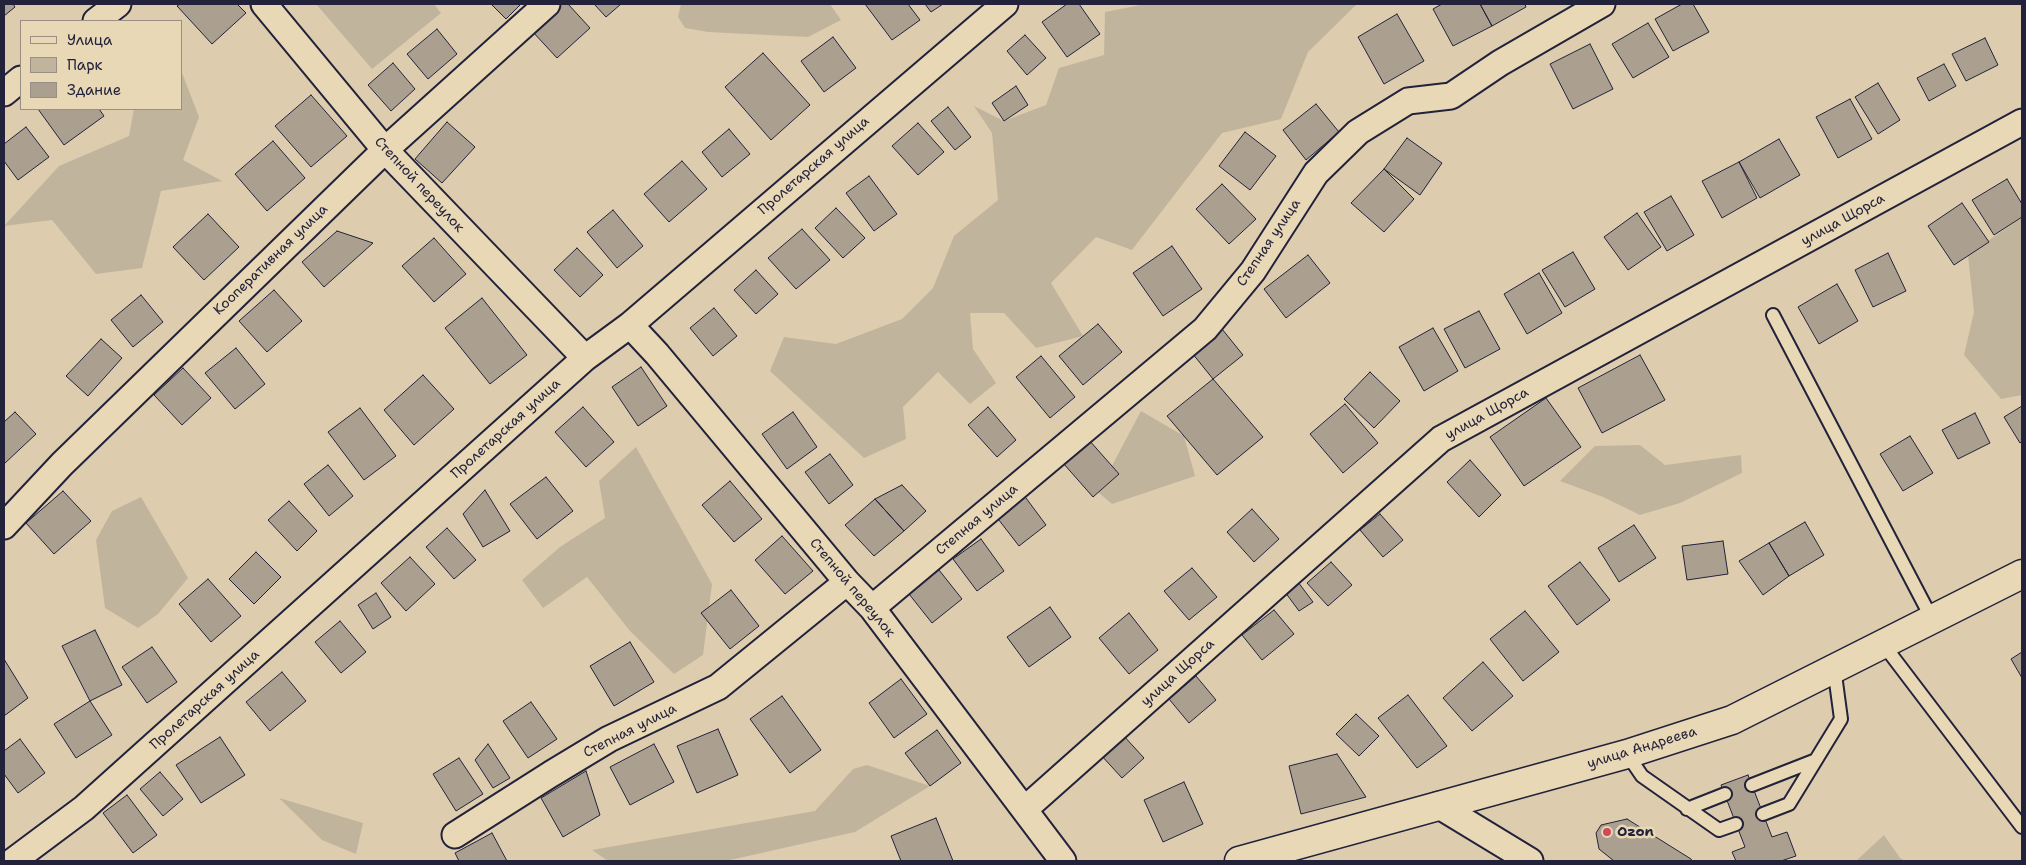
<!DOCTYPE html>
<html>
<head>
<meta charset="utf-8">
<style>
	body { margin:0 }
	#map { position:relative; width:2026px; height:865px; overflow:hidden; background:#ddcdae; font-family:"Shantell Sans",sans-serif }
	canvas { display:block }
	.frame { position:absolute; inset:0; border:5px solid #22223b; pointer-events:none }
	.legend { position:absolute; left:20px; top:20px; width:162px; height:90px; box-sizing:border-box; background:#e9d8b5; border:1px solid #998f84; margin:0; padding:6px 9px; list-style:none; font-size:15px; color:#22223b }
	.legend li { display:flex; align-items:center; gap:10px; height:25px }
	.legend b { width:25px; border:1px solid #998f84 }
</style>
</head>
<body>
<div id="map">
<canvas width="2026" height="865"></canvas>
<div class="frame"></div>
<ul class="legend">
<li><b style="height:6px;background:#e9d8b5"></b>Улица</li>
<li><b style="height:14px;background:#c1b49d"></b>Парк</li>
<li><b style="height:14px;background:#aba090"></b>Здание</li>
</ul>
</div>
<script>
const g = document.querySelector('canvas').getContext('2d');
g.lineJoin = 'round';
function paint(path, color) { g.fillStyle = color; g.fill(path, 'evenodd'); }
const poly = rows => new Path2D(rows.map(r => 'M' + r).join(''));
function trace(path, color, width, dash) { g.strokeStyle = color; g.lineWidth = width; g.lineCap = dash ? 'butt' : 'round'; g.setLineDash(dash || []); g.stroke(path); }
function label(font, color, halo, rows, align = 'center') {
  g.font = font + ' "Shantell Sans",sans-serif'; g.lineWidth = 5; g.setLineDash([]); g.textBaseline = 'middle'; g.strokeStyle = halo; g.fillStyle = color; for (const [text, x, y, turn = 0] of rows) {
    g.save(); g.translate(x, y); g.rotate((+turn || 0) * Math.PI / 180); g.textAlign = isNaN(turn) ? turn : align; if (halo) g.strokeText(text, 0, 0); g.fillText(text, 0, 0); g.restore();
  }
}
const green = poly([
	[316,4,434,4,441,13,372,69],
	[681,4,830,4,841,20,808,37,708,32,685,28,678,17],
	[1146,4,1357,4,1308,52,1281,119,1222,133,1132,250,1096,237,1051,283,1083,336,1036,348,1004,313,970,313,973,349,996,383,970,404,938,372,903,407,906,439,864,458,770,371,784,337,836,344,902,319,933,288,954,236,998,200,992,133,974,106,1004,121,1046,105,1059,68,1104,55,1105,12],
	[181,70,199,117,183,160,222,181,161,191,142,268,96,274,52,220,4,226,59,166,129,136,134,109,181,109],
	[2022,217,2022,395,2001,399,1964,355,1974,312,1968,255],
	[1141,411,1184,436,1195,476,1112,504,1098,492],
	[1640,445,1665,465,1741,455,1742,473,1680,503,1640,515,1603,497,1560,481,1595,446],
	[636,447,712,584,703,655,674,674,630,631,587,577,543,608,522,580,560,547,605,518,599,481],
	[141,497,188,578,158,614,138,628,105,608,96,540,112,511],
	[867,765,930,786,855,832,730,860,608,861,592,850,815,811,853,769],
	[279,798,363,823,356,854,322,840],
	[1884,835,1900,858,1905,861,1856,861]
]);
const building = poly([
	[4,4,13,4,15,7,4,16,4,4],
	[180,4,237,4,246,13,212,44,177,6,180,4],
	[491,4,521,4,506,19,491,4],
	[562,4,568,4,590,28,557,58,532,31,562,4],
	[594,4,621,4,606,17,594,4],
	[865,4,908,4,920,20,892,40,865,4],
	[925,4,943,4,931,12,925,4],
	[1067,4,1079,4,1100,34,1067,57,1042,22,1067,4],
	[1442,4,1480,4,1492,26,1453,46,1433,9,1442,4],
	[1480,4,1525,4,1526,7,1492,26,1480,4],
	[1682,4,1693,4,1709,32,1673,51,1655,19,1682,4],
	[1397,14,1424,61,1384,84,1358,37,1397,14],
	[1648,23,1669,57,1633,78,1612,44,1648,23],
	[437,29,457,54,428,79,407,54,437,29],
	[1025,35,1046,58,1027,75,1007,51,1025,35],
	[833,37,856,68,824,92,801,61,833,37],
	[1985,38,1998,65,1966,81,1952,54,1985,38],
	[1590,44,1613,89,1573,109,1550,64,1590,44],
	[763,53,810,105,771,140,725,87,763,53],
	[393,63,415,89,391,111,368,85,393,63],
	[1944,64,1956,86,1929,101,1917,78,1944,64],
	[1878,83,1900,120,1878,134,1855,97,1878,83],
	[1016,86,1028,105,1004,121,992,103,1016,86],
	[311,95,347,136,311,167,275,126,311,95],
	[1850,99,1872,139,1838,158,1816,117,1850,99],
	[1316,104,1339,132,1306,160,1283,130,1316,104],
	[948,107,971,137,955,150,931,121,948,107],
	[38,109,99,109,104,116,64,145,38,109],
	[447,122,475,147,442,183,415,159,447,122],
	[918,123,944,152,918,175,892,146,918,123],
	[26,127,49,157,18,180,4,161,4,144,26,127],
	[729,129,750,154,722,177,702,152,729,129],
	[1245,132,1276,156,1250,190,1219,166,1245,132],
	[1407,138,1442,163,1420,195,1384,169,1407,138],
	[1779,139,1800,175,1760,198,1739,162,1779,139],
	[273,141,305,178,267,211,235,174,273,141],
	[682,161,707,189,669,222,644,194,682,161],
	[1739,162,1757,198,1722,218,1702,181,1739,162],
	[1384,169,1414,199,1384,232,1351,203,1384,169],
	[869,176,897,214,874,231,846,193,869,176],
	[2007,179,2022,204,2022,217,1994,235,1972,200,2007,179],
	[1222,184,1256,219,1229,244,1196,209,1222,184],
	[1671,196,1694,235,1667,251,1644,212,1671,196],
	[1962,203,1989,242,1954,265,1928,226,1962,203],
	[836,208,865,238,843,258,815,228,836,208],
	[613,210,643,246,617,268,587,232,613,210],
	[1637,213,1661,247,1628,270,1604,237,1637,213],
	[208,214,239,247,204,280,173,247,208,214],
	[802,229,830,260,796,289,768,258,802,229],
	[337,231,373,243,324,287,302,262,337,231],
	[434,238,466,274,434,302,402,266,434,238],
	[1172,246,1202,289,1163,316,1133,273,1172,246],
	[577,248,603,275,580,297,554,270,577,248],
	[1573,252,1595,289,1565,307,1542,270,1573,252],
	[1888,253,1906,291,1873,307,1855,270,1888,253],
	[1308,255,1330,283,1286,318,1264,289,1308,255],
	[756,270,778,294,756,314,734,290,756,270],
	[1539,273,1562,313,1527,334,1504,294,1539,273],
	[1837,284,1858,321,1819,344,1798,307,1837,284],
	[274,290,302,321,267,352,239,321,274,290],
	[141,295,163,322,133,347,111,320,141,295],
	[482,298,527,355,490,384,445,328,482,298],
	[714,308,737,336,713,356,690,328,714,308],
	[1479,311,1500,349,1465,368,1444,329,1479,311],
	[1098,324,1122,352,1083,385,1059,356,1098,324],
	[1433,328,1458,371,1424,391,1399,347,1433,328],
	[1222,329,1243,355,1213,379,1192,353,1222,329],
	[101,339,122,358,88,396,66,376,101,339],
	[236,348,265,384,235,409,205,373,236,348],
	[1640,355,1665,400,1602,433,1578,388,1640,355],
	[1041,356,1075,397,1050,418,1016,377,1041,356],
	[641,367,667,406,638,426,612,387,641,367],
	[183,368,211,398,182,425,154,395,183,368],
	[1370,372,1400,401,1374,428,1344,399,1370,372],
	[423,375,454,409,414,445,384,410,423,375],
	[1213,379,1263,437,1217,475,1167,416,1213,379],
	[1546,398,1581,447,1524,486,1490,437,1546,398],
	[1345,404,1378,443,1343,473,1310,434,1345,404],
	[2022,406,2022,441,2020,443,2004,417,2022,406],
	[583,407,614,442,586,467,555,432,583,407],
	[988,407,1016,440,997,457,968,425,988,407],
	[360,408,396,456,364,480,328,432,360,408],
	[15,412,36,434,4,464,4,422,15,412],
	[793,412,817,447,787,469,762,434,793,412],
	[1975,413,1990,443,1958,459,1942,430,1975,413],
	[1910,436,1933,473,1903,491,1880,454,1910,436],
	[1089,440,1119,474,1093,497,1063,463,1089,440],
	[830,454,853,485,829,504,805,472,830,454],
	[1470,460,1501,495,1479,517,1447,482,1470,460],
	[328,465,353,496,329,516,304,484,328,465],
	[546,477,573,511,537,539,510,504,546,477],
	[730,481,762,519,734,542,702,505,730,481],
	[902,485,926,511,904,531,875,499,902,485],
	[485,490,510,531,483,547,463,514,485,490],
	[63,491,91,521,54,554,26,523,63,491],
	[1023,494,1046,525,1019,546,995,515,1023,494],
	[875,499,904,531,874,556,845,525,875,499],
	[289,501,317,531,297,551,268,520,289,501],
	[1252,509,1279,539,1254,562,1227,532,1252,509],
	[1380,514,1403,540,1383,557,1360,530,1380,514],
	[1805,522,1824,555,1789,576,1769,543,1805,522],
	[1634,525,1656,558,1619,582,1598,548,1634,525],
	[447,528,476,560,454,579,426,547,447,528],
	[782,536,813,571,785,594,755,560,782,536],
	[981,539,1004,571,977,591,953,559,981,539],
	[1723,541,1728,574,1687,580,1682,546,1723,541],
	[1769,543,1789,576,1763,595,1739,561,1769,543],
	[256,552,281,577,254,604,229,579,256,552],
	[410,557,435,584,406,611,381,583,410,557],
	[1331,562,1352,585,1328,606,1307,583,1331,562],
	[1580,562,1610,600,1577,625,1548,586,1580,562],
	[1192,568,1217,597,1189,620,1164,591,1192,568],
	[939,570,962,599,932,623,909,594,939,570],
	[208,579,241,616,211,642,179,604,208,579],
	[1298,582,1313,602,1299,611,1285,592,1298,582],
	[731,590,759,626,730,649,701,613,731,590],
	[376,593,391,617,373,629,358,605,376,593],
	[1050,607,1071,637,1029,667,1007,637,1050,607],
	[1274,610,1294,634,1262,660,1242,635,1274,610],
	[1525,611,1559,652,1523,681,1490,639,1525,611],
	[1129,613,1158,650,1129,674,1099,638,1129,613],
	[340,621,366,652,341,673,315,642,340,621],
	[95,630,122,685,90,701,62,646,95,630],
	[630,642,654,682,614,706,590,666,630,642],
	[152,647,177,682,147,703,122,667,152,647],
	[2022,652,2022,678,2011,659,2022,652],
	[4,659,28,698,4,716,4,659],
	[1483,662,1513,696,1472,731,1443,698,1483,662],
	[282,672,306,701,270,731,246,702,282,672],
	[1196,676,1216,700,1189,723,1169,699,1196,676],
	[901,679,927,714,894,738,869,703,901,679],
	[1408,695,1447,746,1417,768,1378,718,1408,695],
	[782,696,821,750,790,773,750,719,782,696],
	[90,701,112,735,76,758,54,724,90,701],
	[531,702,557,739,528,758,503,721,531,702],
	[1356,714,1379,736,1359,756,1336,734,1356,714],
	[718,729,738,775,697,793,677,746,718,729],
	[937,730,961,763,930,786,905,753,937,730],
	[1122,734,1144,758,1122,778,1100,754,1122,734],
	[220,737,245,775,201,803,176,765,220,737],
	[20,739,45,773,18,793,4,774,4,751,20,739],
	[488,744,510,778,493,788,475,760,488,744],
	[654,744,674,782,630,805,610,767,654,744],
	[1337,754,1366,797,1301,814,1289,766,1337,754],
	[459,758,483,794,456,811,433,774,459,758],
	[586,771,600,815,563,837,541,798,586,771],
	[160,772,183,799,163,816,140,789,160,772],
	[1748,775,1772,837,1787,832,1796,856,1781,861,1736,861,1732,852,1745,847,1721,785,1748,775],
	[1184,782,1203,824,1163,842,1144,800,1184,782],
	[127,795,157,835,133,853,103,813,127,795],
	[936,818,953,861,901,861,891,836,936,818],
	[1627,819,1691,859,1692,861,1614,861,1599,849,1596,833,1601,825,1627,819],
	[492,833,507,861,459,861,455,853,492,833]
]);
const service = poly([
	[1773,315,1932,619],
	[1883,644,2022,827],
	[1627,754,1642,776,1719,830,1736,824],
	[1752,785,1816,760],
	[1687,809,1725,794],
	[1763,814,1789,804,1841,719,1834,667]
]);
const minor = poly([
	[264,4,385,150,585,358],
	[96,21,118,4],
	[4,93,21,79],
	[630,325,657,354,847,582,872,608,1063,861],
	[4,526,62,464,385,150,547,4],
	[872,608,1205,329,1253,271,1316,173,1358,132,1408,101,1451,96,1500,63,1602,4],
	[1438,805,1530,861],
	[1025,809,1441,439,2022,122],
	[455,835,551,774,609,739,718,687,847,582],
	[13,861,84,808,585,358,630,325,1005,4]
]);
const primary = poly([
	[1239,861,1627,754,1732,720,2022,574]
]);
const markers = [
	[1607,832,5,"#d1495b"]
];
const streetNames = [
	["Пролетарская улица",814,166,-41],
	["Степной переулок",419,185,47],
	["улица Щорса",1843,220,-29],
	["Степная улица",1269,243,-56],
	["Кооперативная улица",271,260,-44],
	["улица Щорса",1487,414,-29],
	["Пролетарская улица",506,429,-42],
	["Степная улица",977,520,-40],
	["Степной переулок",852,588,50],
	["улица Щорса",1178,673,-42],
	["Пролетарская улица",205,700,-42],
	["Степная улица",630,731,-27],
	["улица Андреева",1642,748,-17]
];
const poiNames = [
	["Ozon",1617,832]
];
paint(green, '#c1b49d');
paint(building, '#aba090');
trace(building, '#22223b', 1);
trace(service, '#22223b', 16);
trace(minor, '#22223b', 29);
trace(primary, '#22223b', 31);
trace(service, '#e9d8b5', 12);
trace(minor, '#e9d8b5', 25);
trace(primary, '#e9d8b5', 28);
for (const [x, y, r, color] of markers) { const dot = new Path2D(); dot.arc(x, y, r, 0, 2 * Math.PI); g.fillStyle = color; g.fill(dot); trace(dot, '#e9d8b5', 2); }
label('14px', '#22223b', '#e9d8b5', streetNames);
label('bold 14px', '#22223b', '#e9d8b5', poiNames, 'left');
</script>
</body>
</html>
